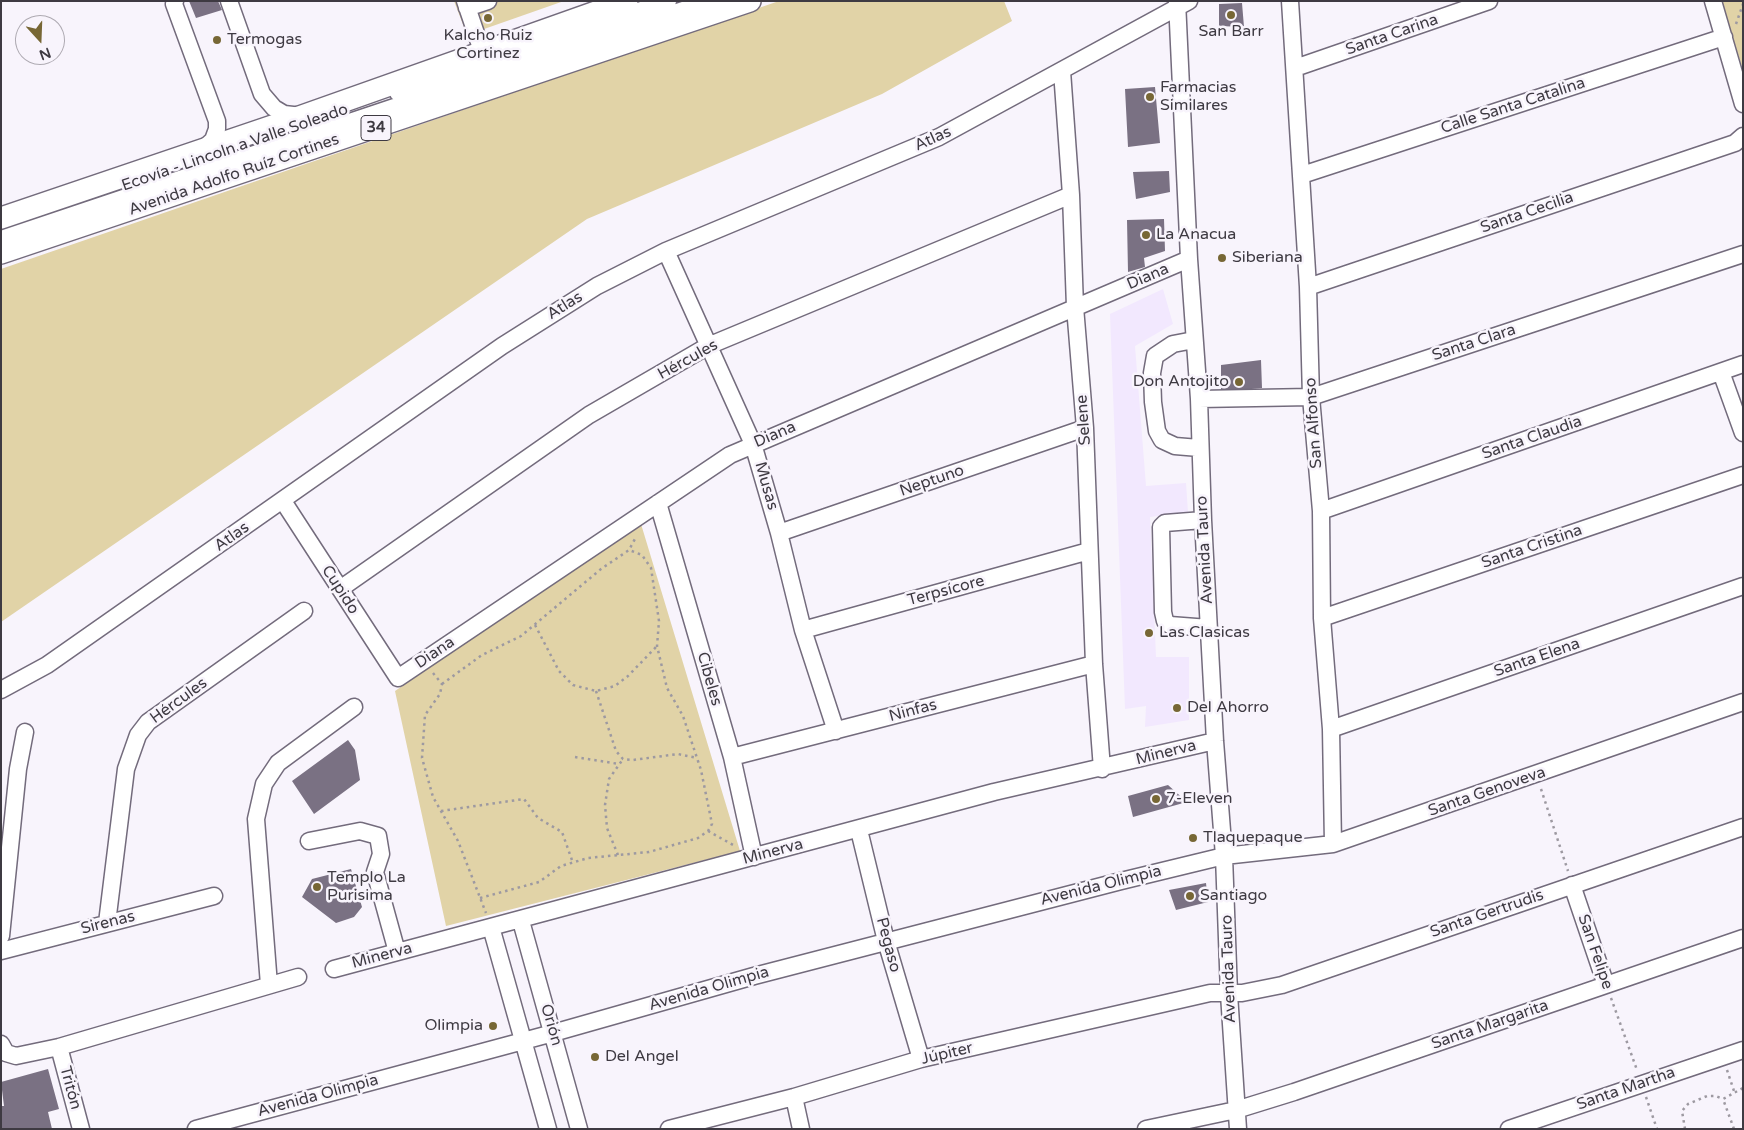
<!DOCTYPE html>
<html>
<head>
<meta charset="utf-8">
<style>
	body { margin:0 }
	#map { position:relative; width:1744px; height:1130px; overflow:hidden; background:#f8f4fc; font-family:"Varela Round",sans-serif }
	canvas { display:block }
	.frame { position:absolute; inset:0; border:2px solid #3e3a42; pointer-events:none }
	.north { position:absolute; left:15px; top:15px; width:50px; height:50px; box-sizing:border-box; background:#f8f4fc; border:1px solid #aeaab2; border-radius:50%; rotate:160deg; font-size:14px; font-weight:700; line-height:20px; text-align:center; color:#3e3a42 }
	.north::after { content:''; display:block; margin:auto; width:18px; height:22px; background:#776735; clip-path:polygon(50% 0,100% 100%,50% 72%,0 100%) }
</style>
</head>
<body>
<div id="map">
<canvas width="1744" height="1130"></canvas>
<div class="frame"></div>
<div class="north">N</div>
</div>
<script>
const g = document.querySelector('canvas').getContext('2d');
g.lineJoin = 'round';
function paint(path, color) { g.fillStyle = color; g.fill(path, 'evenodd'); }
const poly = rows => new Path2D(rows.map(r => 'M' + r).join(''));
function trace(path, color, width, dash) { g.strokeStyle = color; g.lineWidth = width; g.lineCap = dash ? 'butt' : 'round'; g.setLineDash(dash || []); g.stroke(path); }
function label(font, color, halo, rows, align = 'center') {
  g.font = font + ' "Varela Round",sans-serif'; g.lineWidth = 5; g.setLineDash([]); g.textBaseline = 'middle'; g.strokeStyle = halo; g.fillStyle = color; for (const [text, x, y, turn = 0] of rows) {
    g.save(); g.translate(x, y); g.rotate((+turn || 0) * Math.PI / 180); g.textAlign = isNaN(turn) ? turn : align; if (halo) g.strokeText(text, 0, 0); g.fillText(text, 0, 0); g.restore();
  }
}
const built = poly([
	[1163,289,1173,324,1135,346,1146,486,1186,483,1188,512,1150,517,1156,657,1189,657,1189,720,1145,727,1146,706,1125,709,1110,314]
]);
const green = poly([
	[454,1,564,1,467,35],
	[779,1,1004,1,1012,21,882,94,587,219,1,622,1,269],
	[1721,1,1743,1,1743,70],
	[641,524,740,851,446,926,395,691]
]);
const building = poly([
	[189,1,218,1,222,10,196,18],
	[1242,3,1244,27,1219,26,1219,4],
	[1155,87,1160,143,1128,147,1125,89],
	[1169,171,1170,192,1136,199,1133,172],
	[1164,219,1165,251,1144,258,1145,267,1128,272,1127,220],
	[1261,360,1262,388,1221,392,1221,365],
	[348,740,355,750,360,780,314,814,292,781],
	[1168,785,1187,802,1133,817,1128,796],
	[351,869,362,907,354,917,336,923,302,897,312,879],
	[1206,883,1208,902,1176,910,1169,890],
	[48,1069,59,1109,48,1112,52,1129,1,1129,1,1106,4,1106,1,1082]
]);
const path = poly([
	[1736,24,1743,4],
	[535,625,559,671,573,685,596,691,615,686,628,676,657,646],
	[433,673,442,684,440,694,425,715,422,758,433,797,458,841,486,913],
	[442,684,482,655,521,636,601,569,629,550,636,537],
	[596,691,616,751,623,759,633,760,678,754,697,758],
	[575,757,619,764],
	[1541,789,1568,871],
	[441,811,524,799,538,818,562,832,573,863],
	[708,831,735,846],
	[618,855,607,828,605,805,609,779,623,759],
	[480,898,539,882,561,866,588,858,649,852,698,838,708,831,712,824,701,770,683,716,667,688,657,646,659,621,651,568,642,555,629,550],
	[1611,998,1637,1070],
	[1727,1070,1734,1091],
	[1646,1097,1657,1129],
	[1685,1129,1682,1111,1688,1104,1707,1096,1716,1096,1723,1099],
	[1734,1129,1723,1099,1743,1088]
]);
const minor = poly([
	[175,1,174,4,217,121,217,129,213,140,202,150],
	[229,1,262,94,274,108,284,114,302,116],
	[465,1,482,51],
	[1177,1,1189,259,1199,399,1203,520,1215,741,1224,856,1229,994,1238,1129],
	[1290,1,1308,287,1311,397,1321,511,1322,618,1331,729,1333,844],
	[1713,1,1743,104],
	[467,8,488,1],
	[1295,68,1489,1],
	[1062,71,1071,195,1075,307,1085,428,1094,664,1102,769],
	[398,93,668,1],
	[1302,175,1724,37],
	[1,239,710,1],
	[666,251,753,444,779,533,803,630,836,731],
	[1308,287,1735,143,1743,136],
	[1194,340,1173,344,1155,356,1152,373,1153,402,1157,431,1162,440,1175,446,1199,448],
	[1721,372,1743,433],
	[1199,399,1311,397,1743,254],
	[283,501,398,678,730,455,1189,259],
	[658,503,732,757,754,857],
	[1321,511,1743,364],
	[1203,520,1165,523,1161,527,1163,612,1165,621,1170,625,1209,628],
	[779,533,1085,428],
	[340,589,589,415,708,346,1071,195],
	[1322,618,1743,475],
	[803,630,1089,551],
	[1,690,47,665,502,346,597,286,666,251,939,137,1189,1],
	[1331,729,1743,586],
	[732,757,1094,664],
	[859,830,886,941,921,1059],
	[309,841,360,831,378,836,381,854,375,872,397,952],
	[1572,885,1606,985],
	[521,921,579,1129],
	[107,923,126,769,138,735,148,722,304,611],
	[491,927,548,1129],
	[1,936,18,769,25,732],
	[1,951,214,896],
	[334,969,994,792,1215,741],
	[269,985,256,819,264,784,278,763,354,707],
	[1,1044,6,1053,16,1056,59,1047,298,977],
	[59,1047,81,1129],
	[794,1097,801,1129],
	[196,1129,553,1033,754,976,1121,881,1224,856,1333,844,1743,702],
	[669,1129,794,1097,921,1059,1210,993,1242,993,1282,985,1743,827],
	[1146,1129,1236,1110,1294,1092,1743,938],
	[1509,1129,1743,1050]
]);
const major = poly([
	[1,218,302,116,627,1],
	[1,253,750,1]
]);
const markers = [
	[1231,15,5,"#776735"],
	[488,18,5,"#776735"],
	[217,40,5,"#776735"],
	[1150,97,5,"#776735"],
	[1146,235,5,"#776735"],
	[1222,258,5,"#776735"],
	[1239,382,5,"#776735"],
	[1149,633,5,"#776735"],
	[1177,708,5,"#776735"],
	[1156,799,5,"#776735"],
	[1193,838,5,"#776735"],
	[317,887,5,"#776735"],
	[1190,896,5,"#776735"],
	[493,1026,5,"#776735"],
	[595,1057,5,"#776735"]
];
const shields = [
	[376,128,30]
];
const shieldNames = [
	["34",376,128]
];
const poiNames = [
	["San Barr",1231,32,"center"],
	["Kalcho Ruiz",488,36,"center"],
	["Cortinez",488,54,"center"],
	["Termogas",227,40],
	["Farmacias",1160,88],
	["Similares",1160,106],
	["La Anacua",1156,235],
	["Siberiana",1232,258],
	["Don Antojito",1229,382,"right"],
	["Las Clasicas",1159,633],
	["Del Ahorro",1187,708],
	["7-Eleven",1166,799],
	["Tlaquepaque",1203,838],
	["Templo La",327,878],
	["Purisima",327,896],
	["Santiago",1200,896],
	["Olimpia",483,1026,"right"],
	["Del Angel",605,1057]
];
const streetNames = [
	["Santa Carina",1392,35,-19],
	["Calle Santa Catalina",1513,106,-18],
	["Atlas",933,139,-24],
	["Ecovía - Lincoln a Valle Soleado",235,148,-19],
	["Avenida Adolfo Ruíz Cortines",234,175,-19],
	["Santa Cecilia",1527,213,-19],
	["Diana",1148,277,-23],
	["Atlas",565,306,-32],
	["Santa Clara",1474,343,-18],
	["Hércules",688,360,-29],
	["Selene",1084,420,-94],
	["San Alfonso",1314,423,-94],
	["Diana",775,435,-23],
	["Santa Claudia",1532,438,-19],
	["Neptuno",932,481,-19],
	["Musas",766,486,74],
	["Atlas",232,537,-35],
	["Santa Cristina",1532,547,-19],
	["Avenida Tauro",1205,550,-93],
	["Cupido",340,590,57],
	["Terpsícore",946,591,-15],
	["Diana",435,653,-34],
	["Santa Elena",1537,658,-19],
	["Cibeles",709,679,74],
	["Hércules",179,701,-36],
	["Ninfas",913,711,-15],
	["Minerva",1166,753,-14],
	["Santa Genoveva",1487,792,-19],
	["Minerva",773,852,-15],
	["Avenida Olimpia",1101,886,-14],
	["Santa Gertrudis",1487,914,-19],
	["Sirenas",108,923,-14],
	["Pegaso",888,945,75],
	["San Felipe",1595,952,71],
	["Minerva",382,956,-15],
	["Avenida Tauro",1229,969,-92],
	["Avenida Olimpia",709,989,-16],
	["Orión",551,1025,74],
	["Santa Margarita",1490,1025,-19],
	["Júpiter",947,1054,-13],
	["Tritón",70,1088,75],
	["Santa Martha",1626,1089,-19],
	["Avenida Olimpia",318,1096,-15]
];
paint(built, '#f2e8fe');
paint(green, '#e1d3a7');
paint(building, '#7a7183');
trace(minor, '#736b7c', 19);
trace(major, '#736b7c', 24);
trace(path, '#9d99a1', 2.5, [2.5, 4]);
trace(minor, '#fff', 16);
trace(major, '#fff', 21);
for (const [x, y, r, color] of markers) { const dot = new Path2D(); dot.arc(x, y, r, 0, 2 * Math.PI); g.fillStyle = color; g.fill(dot); trace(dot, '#f8f4fc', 2); }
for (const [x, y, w] of shields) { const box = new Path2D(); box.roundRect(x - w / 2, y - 12.5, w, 25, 4); g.fillStyle = '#f8f4fc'; g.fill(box); trace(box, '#3e3a42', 1); }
label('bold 15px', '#3e3a42', null, shieldNames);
label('16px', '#3e3a42', '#f8f4fc', poiNames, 'left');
label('16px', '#3e3a42', '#f8f4fc', streetNames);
</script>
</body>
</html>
